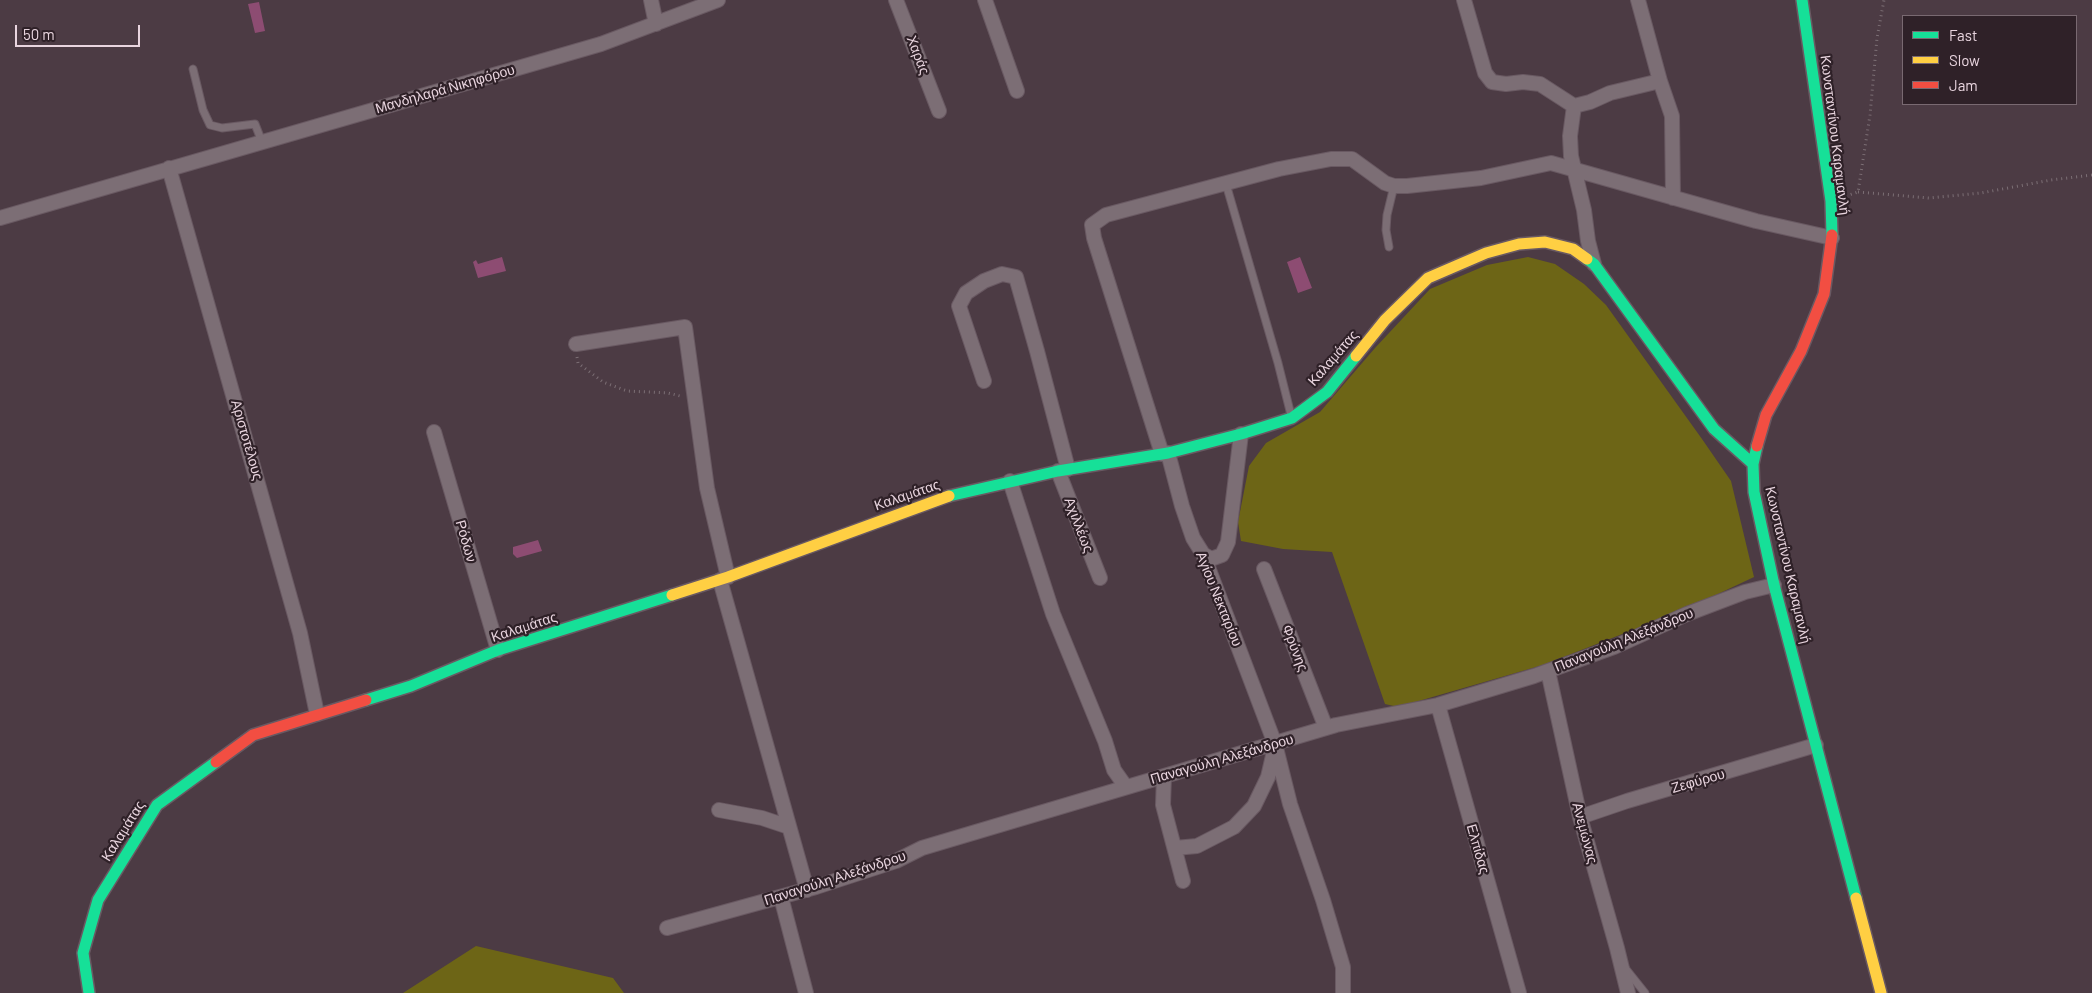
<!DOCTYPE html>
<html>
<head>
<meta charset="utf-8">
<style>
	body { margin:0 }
	#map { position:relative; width:2092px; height:993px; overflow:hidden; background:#4c3b44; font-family:Barlow,sans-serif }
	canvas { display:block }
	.legend { position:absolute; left:1902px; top:15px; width:175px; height:90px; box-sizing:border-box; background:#2f2128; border:1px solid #796971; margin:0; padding:6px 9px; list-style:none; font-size:15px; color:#e9d5df }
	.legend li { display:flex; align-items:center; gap:10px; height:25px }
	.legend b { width:25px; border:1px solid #796971 }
	.scale { position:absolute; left:15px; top:25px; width:125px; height:22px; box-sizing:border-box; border:2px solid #e9d5df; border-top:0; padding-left:6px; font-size:15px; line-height:18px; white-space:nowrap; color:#e9d5df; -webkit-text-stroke:4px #2f2128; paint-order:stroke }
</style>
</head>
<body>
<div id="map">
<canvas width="2092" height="993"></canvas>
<ul class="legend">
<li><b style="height:6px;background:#16e098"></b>Fast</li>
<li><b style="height:6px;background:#ffcf43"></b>Slow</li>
<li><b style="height:6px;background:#f24e42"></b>Jam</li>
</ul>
<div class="scale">50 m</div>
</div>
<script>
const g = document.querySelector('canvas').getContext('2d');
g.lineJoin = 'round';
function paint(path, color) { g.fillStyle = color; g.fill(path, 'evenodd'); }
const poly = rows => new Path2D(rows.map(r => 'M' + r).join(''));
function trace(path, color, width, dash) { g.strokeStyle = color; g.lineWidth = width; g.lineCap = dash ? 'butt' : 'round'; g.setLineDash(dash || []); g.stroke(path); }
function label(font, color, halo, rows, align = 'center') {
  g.font = font + ' Barlow,sans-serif'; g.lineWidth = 4.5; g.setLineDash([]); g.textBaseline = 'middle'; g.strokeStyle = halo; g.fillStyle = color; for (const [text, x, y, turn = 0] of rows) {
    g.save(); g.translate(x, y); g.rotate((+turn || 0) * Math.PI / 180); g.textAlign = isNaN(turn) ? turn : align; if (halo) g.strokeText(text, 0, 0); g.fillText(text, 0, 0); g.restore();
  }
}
const green = poly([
	[1528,257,1555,264,1584,284,1606,305,1702,439,1731,481,1754,577,1684,610,1543,665,1398,707,1385,704,1332,552,1283,549,1241,541,1238,522,1249,466,1266,443,1320,412,1375,348,1430,289,1487,265],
	[476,946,613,978,624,993,403,993]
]);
const water = poly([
	[259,2,265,31,255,33,248,4],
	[502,257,506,271,478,278,473,262,476,260,478,264],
	[1300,257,1312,288,1298,293,1287,262],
	[538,540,542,551,517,558,513,554,513,547]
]);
const path = poly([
	[1858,192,1929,198,1981,193,2051,180,2092,175],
	[1846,196,1858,192,1870,115,1877,38,1884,0],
	[577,357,578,363,603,382,627,391,668,393,680,396]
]);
const lane = poly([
	[193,69,203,110,210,125,222,128,255,124,262,142],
	[1226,184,1278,363,1291,415],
	[1389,247,1386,230,1387,215,1394,186],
	[1625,968,1645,993]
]);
const street = poly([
	[651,0,656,24],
	[896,0,939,111],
	[985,0,1017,91],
	[1464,0,1485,73,1492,82,1506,84,1523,82,1540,84,1574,106,1590,102,1610,93,1660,81,1672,116,1673,198],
	[1638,0,1660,81],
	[1574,106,1570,136,1571,156,1584,210,1588,241,1594,264],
	[169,168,300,633,317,714],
	[0,218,601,44,718,0],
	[576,344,685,327,707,488,728,577],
	[984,381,959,306,966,293,984,281,1002,274,1016,277,1037,351,1068,469],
	[434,432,498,650],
	[1168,453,1182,506,1193,538,1203,554,1275,744,1290,804,1323,900,1343,967,1343,993],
	[1162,454,1094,238,1092,225,1106,215,1279,169,1331,159,1352,159,1385,183,1394,186,1407,186,1481,178,1551,163,1756,221,1832,238],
	[1058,471,1100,578],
	[1010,481,1053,614,1105,741,1114,770,1126,787],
	[1203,554,1211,559,1222,555,1228,542,1241,434],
	[1264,569,1326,728],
	[720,580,807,890],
	[1548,671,1580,817,1617,948,1628,993],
	[1438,705,1519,993],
	[1164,776,1163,805,1183,881],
	[719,810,762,818,789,827],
	[1580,817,1627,801,1816,745],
	[1175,848,1197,846,1234,827,1254,806,1268,777,1275,747],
	[781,897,806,993],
	[667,928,816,887,896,861,922,848,1336,725,1438,705,1534,676,1614,647,1687,614,1745,592,1774,585]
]);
const fast = poly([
	[1802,0,1831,201,1832,235],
	[1587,259,1594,264,1714,429,1753,464],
	[1757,446,1753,464,1754,492,1774,585,1856,898],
	[949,496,1058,471,1168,453,1241,434,1292,418,1327,392,1356,356],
	[366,700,411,686,498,650,672,595],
	[89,993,83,953,98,900,157,805,216,762]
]);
const slow = poly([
	[1356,356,1385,320,1428,278,1486,253,1519,244,1545,242,1573,249,1587,259],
	[672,595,728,577,949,496],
	[1856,898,1881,993]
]);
const jam = poly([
	[1757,446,1766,415,1801,351,1824,294,1832,235],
	[216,762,253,735,366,700]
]);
const streetNames = [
	["Χαράς",918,55,69],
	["Μανδηλαρά Νικηφόρου",445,89,-16],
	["Κωνσταντίνου Καραμανλή",1835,135,83],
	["Καλαμάτας",1333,358,-49],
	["Αριστοτέλους",247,440,74],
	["Καλαμάτας",907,495,-19],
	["Αχιλλέως",1079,525,69],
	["Ρόδων",466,541,74],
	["Κωνσταντίνου Καραμανλή",1788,565,77],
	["Αγίου Νεκταρίου",1219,599,68],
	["Καλαμάτας",524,627,-18],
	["Παναγούλη Αλεξάνδρου",1624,640,-22],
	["Φρύνης",1295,648,69],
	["Παναγούλη Αλεξάνδρου",1222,759,-16],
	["Ζεφύρου",1698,781,-16],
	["Καλαμάτας",123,831,-58],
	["Ανεμώνας",1585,833,75],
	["Ελπίδας",1478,849,74],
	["Παναγούλη Αλεξάνδρου",835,878,-18]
];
paint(green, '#6d6516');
paint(water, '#8d4c72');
trace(lane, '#695962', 9);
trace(street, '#695962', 16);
trace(fast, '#695962', 14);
trace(slow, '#695962', 14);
trace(jam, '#695962', 14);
trace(path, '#7c6f75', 3, [1, 4]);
trace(lane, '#7c6e75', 7);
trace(street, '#7c6e75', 14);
trace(fast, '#16e098', 11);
trace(slow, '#ffcf43', 11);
trace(jam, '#f24e42', 11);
label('14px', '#e9d5df', '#2f2128', streetNames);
</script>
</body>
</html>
